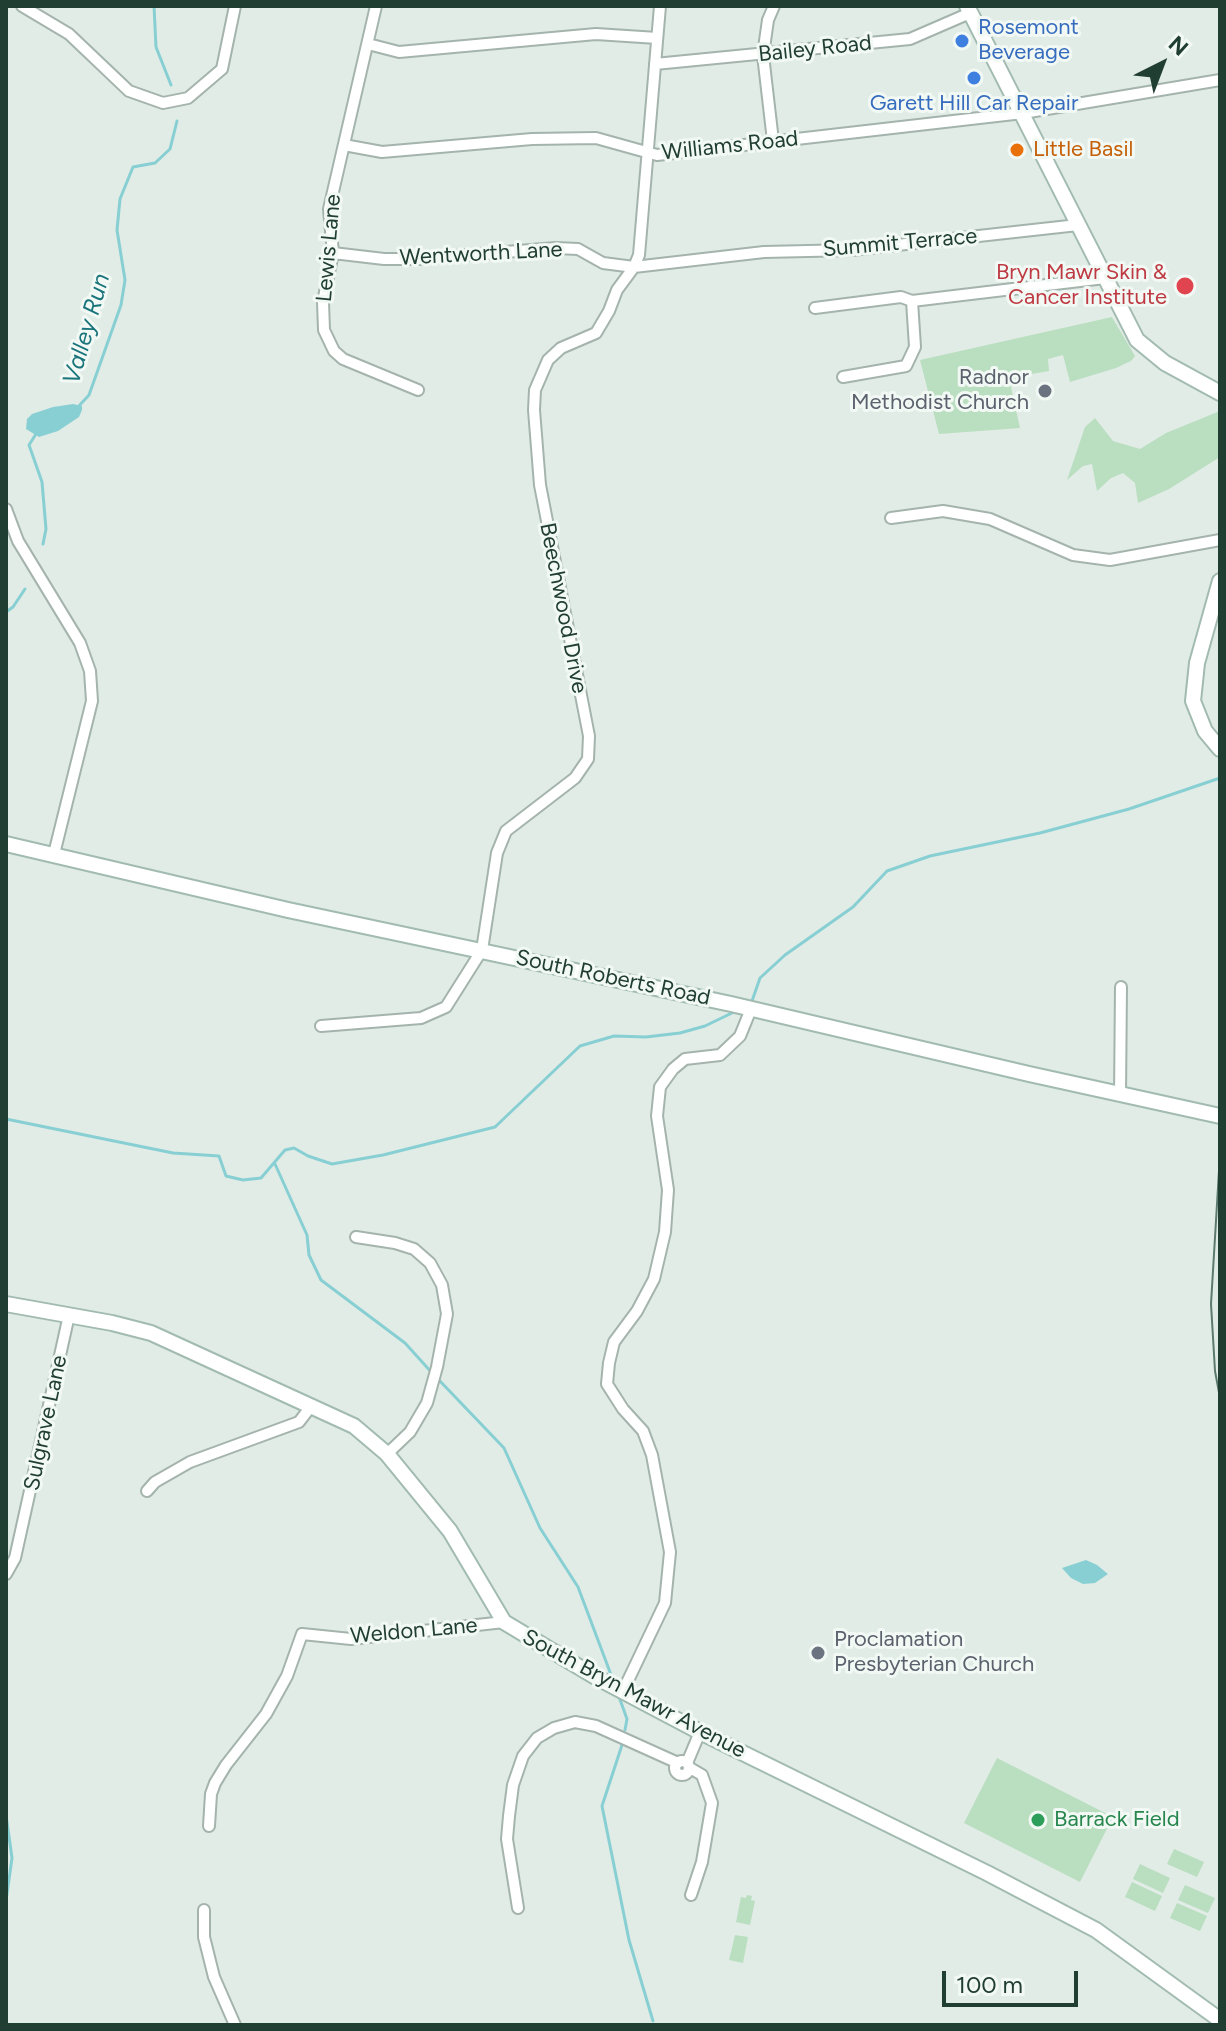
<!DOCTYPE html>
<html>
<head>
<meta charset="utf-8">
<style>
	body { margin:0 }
	#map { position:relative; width:1226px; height:2031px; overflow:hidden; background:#e1ece6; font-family:Figtree,sans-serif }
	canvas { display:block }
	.frame { position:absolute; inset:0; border:8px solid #213e33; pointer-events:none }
	.north { position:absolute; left:1122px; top:24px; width:80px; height:80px; -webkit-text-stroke:6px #f2f9f5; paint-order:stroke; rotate:42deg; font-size:22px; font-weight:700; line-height:32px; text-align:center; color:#213e33 }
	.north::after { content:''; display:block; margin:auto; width:28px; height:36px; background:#213e33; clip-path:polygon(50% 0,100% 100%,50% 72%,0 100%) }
	.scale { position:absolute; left:942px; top:1971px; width:136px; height:36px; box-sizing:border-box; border:4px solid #213e33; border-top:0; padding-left:10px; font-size:24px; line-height:28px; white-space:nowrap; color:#213e33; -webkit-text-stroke:6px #f2f9f5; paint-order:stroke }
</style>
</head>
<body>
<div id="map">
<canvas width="1226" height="2031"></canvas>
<div class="frame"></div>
<div class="north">N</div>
<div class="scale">100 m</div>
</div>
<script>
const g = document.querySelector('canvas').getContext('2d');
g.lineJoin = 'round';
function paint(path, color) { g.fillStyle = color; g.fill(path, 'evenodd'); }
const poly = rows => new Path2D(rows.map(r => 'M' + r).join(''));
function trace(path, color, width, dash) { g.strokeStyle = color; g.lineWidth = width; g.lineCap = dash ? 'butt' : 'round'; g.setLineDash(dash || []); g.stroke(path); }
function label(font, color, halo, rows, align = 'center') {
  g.font = font + ' Figtree,sans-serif'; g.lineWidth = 6; g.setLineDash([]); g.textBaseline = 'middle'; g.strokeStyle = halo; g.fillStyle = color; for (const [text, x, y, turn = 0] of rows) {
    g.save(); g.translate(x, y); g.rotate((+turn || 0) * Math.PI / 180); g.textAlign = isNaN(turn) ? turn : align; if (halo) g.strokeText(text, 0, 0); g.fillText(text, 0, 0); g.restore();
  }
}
const green = poly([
	[1112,317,1135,356,1131,361,1116,368,1070,382,1063,355,1048,359,1049,371,1026,375,1028,383,1011,387,1020,428,939,434,920,360],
	[1220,411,1220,457,1169,489,1138,503,1135,483,1123,473,1111,478,1097,491,1092,464,1083,466,1067,480,1085,427,1095,418,1113,441,1140,449,1166,433],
	[997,1758,1113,1817,1080,1882,964,1823],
	[1174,1849,1204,1862,1197,1877,1167,1864],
	[1140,1864,1170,1878,1163,1893,1133,1879],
	[1132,1882,1162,1896,1155,1911,1125,1897],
	[1185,1885,1215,1898,1208,1913,1178,1900],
	[747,1895,752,1896,751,1900,755,1901,750,1925,736,1922,741,1897,746,1898],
	[1177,1903,1207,1916,1200,1931,1170,1918],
	[735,1935,748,1937,743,1963,729,1960]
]);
const water = poly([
	[73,404,82,406,82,410,79,417,58,431,39,437,26,429,27,419,32,414,53,407],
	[1086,1560,1097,1565,1108,1574,1095,1583,1083,1584,1071,1578,1062,1568]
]);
const stream = poly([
	[154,6,156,47,171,85],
	[78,407,89,395,121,305,125,280,117,230,120,199,133,167,155,163,170,149,177,121],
	[36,434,29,445,42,482,46,529,43,544],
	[6,612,13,607,25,589],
	[752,1001,760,978,785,955,853,907,887,871,930,856,1040,833,1129,809,1220,778],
	[6,1119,173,1153,219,1156,226,1176,243,1180,261,1178,285,1150,294,1148,308,1156,332,1164,383,1155,495,1127,580,1046,614,1036,646,1037,680,1033,705,1026,734,1012],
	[275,1164,307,1235,309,1255,321,1280,405,1343,433,1374],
	[438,1379,504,1448,540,1528,578,1587,613,1680],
	[618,1694,627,1719,625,1730],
	[622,1745,602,1806,629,1940,653,2021],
	[6,1815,12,1858,6,1901]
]);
const street = poly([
	[22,6,69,34,129,91,163,103,188,98,222,69,235,6],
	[376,6,329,209,333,253,323,302,324,330,334,351,343,359,418,390],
	[368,44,399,52,596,34,657,38],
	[655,64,910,39,970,13],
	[773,141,763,55,768,20,774,6],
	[344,145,382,152,532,139,596,138,657,155,1023,113,1220,80],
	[333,253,384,259,417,259,556,248,578,249,603,263,634,267,764,252,852,250,1078,225],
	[815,308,901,297,912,301],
	[843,377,906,366,915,347,912,301,1105,278],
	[6,509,18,541,80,643,90,671,92,701,54,854],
	[891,518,943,511,990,519,1073,555,1110,560,1220,540],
	[321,1026,421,1018,446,1007,482,950,497,853,506,831,575,778,588,759,589,736,540,485,534,410,535,390,548,360,561,348,596,333,609,311,617,290,634,267,639,255,660,6],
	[1120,1095,1121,987],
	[356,1237,395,1243,414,1249,430,1263,442,1285,447,1314,437,1367,427,1403,410,1432,387,1454],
	[147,1491,155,1482,190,1462,299,1422,312,1405],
	[6,1574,15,1558,69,1315],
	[623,1691,665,1603,670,1552,652,1455,643,1431,623,1409,607,1384,609,1363,614,1342,637,1311,654,1279,665,1232,668,1190,657,1116,660,1087,673,1069,685,1059,720,1055,740,1036,751,1009],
	'675 1768a7 7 0 1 1 14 0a7 7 0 1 1-14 0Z',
	[687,1763,700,1732],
	[690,1768,702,1775,712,1803,702,1862,691,1895],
	[209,1826,211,1794,215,1783,226,1765,266,1714,287,1676,302,1634,351,1639,504,1622],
	[518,1908,507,1839,509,1816,513,1785,523,1756,537,1738,554,1728,575,1722,596,1726,678,1763],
	[204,1910,204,1937,214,1977,235,2025]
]);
const secondary = poly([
	[967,6,1137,340,1165,363,1220,393],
	[1220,581,1197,663,1193,701,1205,731,1220,749],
	[6,844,288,910,731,1004,1029,1074,1220,1116],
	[6,1304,112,1323,151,1333,354,1426,387,1454,450,1531,504,1622,594,1676,700,1732,987,1873,1096,1930,1220,2020]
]);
const tram = poly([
	[1220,1154,1211,1304,1215,1371,1220,1398]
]);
const markers = [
	[962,41,8,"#3f7fe0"],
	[974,78,8,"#3f7fe0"],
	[1017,150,8,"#e8710a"],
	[1185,286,10,"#e0444e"],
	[1045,391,8,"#6b7280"],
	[818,1653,8,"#6b7280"],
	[1038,1820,8,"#2e9e5b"]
];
const shopNames = [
	["Rosemont",978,28],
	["Beverage",978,53],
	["Garett Hill Car Repair",974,104,"center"]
];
const streetNames = [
	["Bailey Road",815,49,-6],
	["Williams Road",730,146,-6],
	["Summit Terrace",900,243,-5],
	["Lewis Lane",329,248,-85],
	["Wentworth Lane",481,254,-3],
	["Beechwood Drive",563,608,79],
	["South Roberts Road",613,978,12],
	["Sulgrave Lane",46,1423,-78],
	["Weldon Lane",414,1631,-5],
	["South Bryn Mawr Avenue",634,1694,28]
];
const foodNames = [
	["Little Basil",1033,150]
];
const healthNames = [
	["Bryn Mawr Skin &",1167,273],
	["Cancer Institute",1167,298]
];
const worshipNames = [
	["Radnor",1029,378],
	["Methodist Church",1029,403],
	["Proclamation",834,1640,"left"],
	["Presbyterian Church",834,1665,"left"]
];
const leisureNames = [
	["Barrack Field",1054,1820]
];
const waterNames = [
	["Valley Run",87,329,-74]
];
paint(green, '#badec0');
paint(water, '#88cfd3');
trace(stream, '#88cfd3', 3);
trace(street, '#a4b4ad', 14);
trace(secondary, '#a2bbb0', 18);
trace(street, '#fff', 10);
trace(secondary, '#fff', 14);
trace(tram, '#5b796f', 2);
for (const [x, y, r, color] of markers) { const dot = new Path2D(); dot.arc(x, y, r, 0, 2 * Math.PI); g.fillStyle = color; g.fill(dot); trace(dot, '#f2f9f5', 3); }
label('22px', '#366cbe', '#f2f9f5', shopNames, 'left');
label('22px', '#213e33', '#f2f9f5', streetNames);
label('22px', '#c56008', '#f2f9f5', foodNames, 'left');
label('22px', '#be3a42', '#f2f9f5', healthNames, 'right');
label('22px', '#5b616d', '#f2f9f5', worshipNames, 'right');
label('22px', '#27864d', '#f2f9f5', leisureNames, 'left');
label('italic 24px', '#19747b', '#f2f9f5', waterNames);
</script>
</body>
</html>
